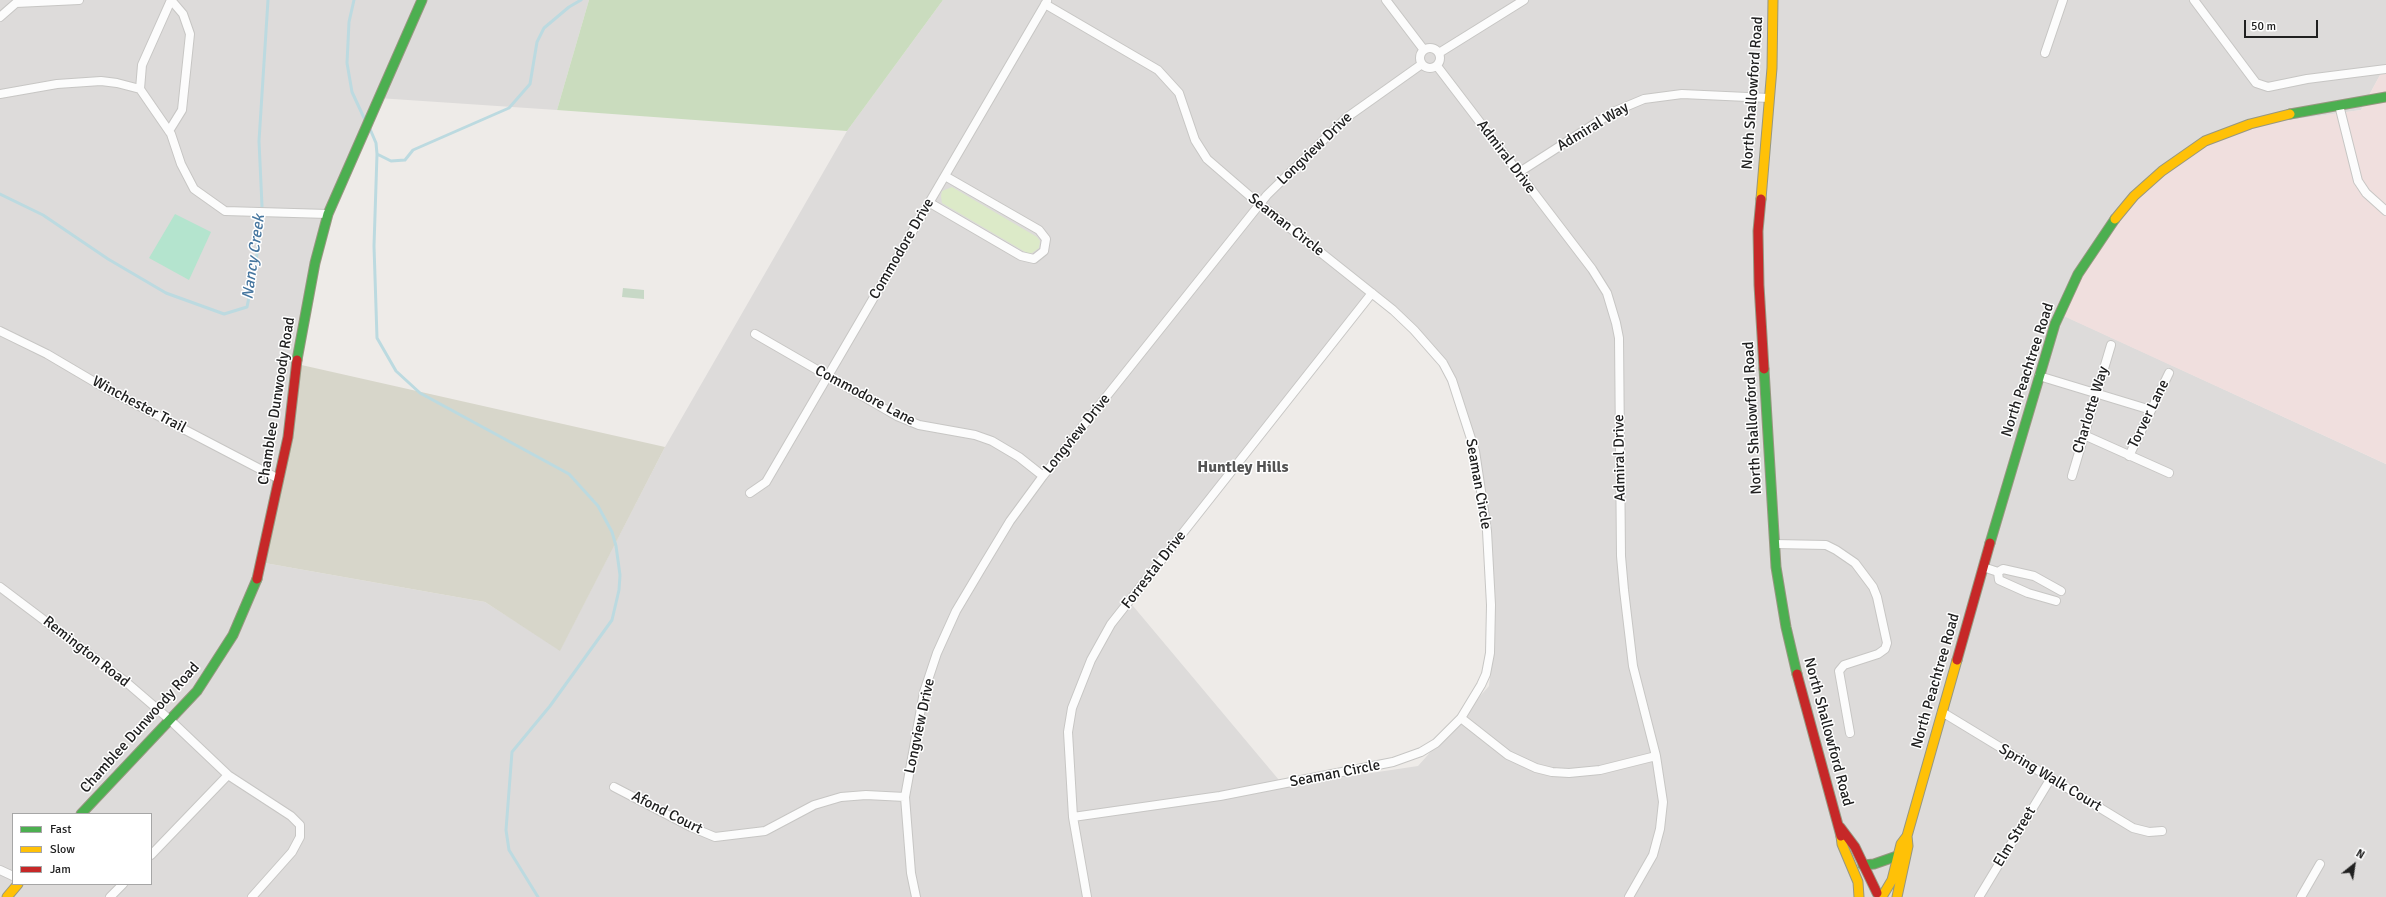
<!DOCTYPE html>
<html>
<head>
<meta charset="utf-8">
<style>
	body { margin:0 }
	#map { position:relative; width:2386px; height:897px; overflow:hidden; background:#eeebe8; font-family:Signika,sans-serif }
	canvas { display:block }
	.legend { position:absolute; left:12px; top:813px; width:140px; height:72px; box-sizing:border-box; background:#fff; border:1px solid #a6a6a6; margin:0; padding:5px 7px; list-style:none; font-size:12px; color:#202020 }
	.legend li { display:flex; align-items:center; gap:8px; height:20px }
	.legend b { width:20px; border:1px solid #a6a6a6 }
	.north { position:absolute; left:2334px; top:845px; width:40px; height:40px; -webkit-text-stroke:3px #fff; paint-order:stroke; rotate:30deg; font-size:11px; font-weight:700; line-height:16px; text-align:center; color:#202020 }
	.north::after { content:''; display:block; margin:auto; width:14px; height:18px; background:#202020; clip-path:polygon(50% 0,100% 100%,50% 72%,0 100%) }
	.scale { position:absolute; left:2244px; top:20px; width:74px; height:18px; box-sizing:border-box; border:2px solid #202020; border-top:0; padding-left:5px; font-size:12px; line-height:14px; white-space:nowrap; color:#202020; -webkit-text-stroke:3px #fff; paint-order:stroke }
</style>
</head>
<body>
<div id="map">
<canvas width="2386" height="897"></canvas>
<ul class="legend">
<li><b style="height:5px;background:#4caf50"></b>Fast</li>
<li><b style="height:5px;background:#ffc107"></b>Slow</li>
<li><b style="height:5px;background:#c62828"></b>Jam</li>
</ul>
<div class="north">N</div>
<div class="scale">50 m</div>
</div>
<script>
const g = document.querySelector('canvas').getContext('2d');
g.lineJoin = 'round';
function paint(path, color) { g.fillStyle = color; g.fill(path, 'evenodd'); }
const poly = rows => new Path2D(rows.map(r => 'M' + r).join(''));
function trace(path, color, width, dash) { g.strokeStyle = color; g.lineWidth = width; g.lineCap = dash ? 'butt' : 'round'; g.setLineDash(dash || []); g.stroke(path); }
function label(font, color, halo, rows, align = 'center') {
  g.font = font + ' Signika,sans-serif'; g.lineWidth = 3; g.setLineDash([]); g.textBaseline = 'middle'; g.strokeStyle = halo; g.fillStyle = color; for (const [text, x, y, turn = 0] of rows) {
    g.save(); g.translate(x, y); g.rotate((+turn || 0) * Math.PI / 180); g.textAlign = isNaN(turn) ? turn : align; if (halo) g.strokeText(text, 0, 0); g.fillText(text, 0, 0); g.restore();
  }
}
const residential = poly([
	[0,0,589,0,557,110,378,98,336,183,297,364,259,562,485,602,560,650,665,447,847,131,943,0,2386,0,2386,64,2361,110,2255,125,2058,313,2386,464,2386,897,0,897],
	[1368,295,1441,357,1471,451,1492,560,1495,632,1489,686,1418,766,1284,786,1128,600],
	[13,814,151,814,151,884,13,884]
]);
const commercial = poly([
	[2386,64,2386,464,2057,313,2150,174,2199,145,2255,125,2361,110]
]);
const construction = poly([
	[297,364,665,447,560,651,485,602,259,562]
]);
const grass = poly([
	[952,187,1037,237,1040,241,1039,248,1032,253,1027,253,942,203,941,196,942,191]
]);
const forest = poly([
	[589,0,943,0,847,131,557,110]
]);
const cemetery = poly([
	[623,288,644,290,644,299,622,297]
]);
const pitch = poly([
	[175,214,211,232,189,280,149,258]
]);
const stream = poly([
	[354,0,349,22,347,63,352,92,365,120],
	[370,129,376,143,377,154,374,246,377,338,396,371,420,393,569,474,598,506,612,532,616,546,620,575,619,590,612,620,550,706,512,752,506,830,509,850,538,897],
	[377,154,391,161,405,160,413,150,509,108,530,84,537,42,544,28,569,7,581,0],
	[0,194,43,215,108,259,166,293,224,314,247,307,256,262,262,206,259,141,268,0]
]);
const street = poly([
	[171,0,142,65,140,89,171,134,181,164,194,189,225,211,328,214],
	[1386,0,1424,50],
	[2194,0,2256,83,2268,87,2307,79,2386,69],
	[1045,4,1158,70,1179,93,1195,140,1207,159,1251,197,1393,310,1414,330,1443,363,1452,380,1475,451,1487,531,1491,605,1490,653,1486,674,1481,685,1461,718,1436,743,1421,752,1393,762,1220,796,1073,817],
	[0,17,16,3,79,0],
	'1420 58a10 10 0 1 1 20 0a10 10 0 1 1-20 0Z',
	[1439,53,1524,0],
	[2045,53,2063,0],
	[1437,66,1592,269,1607,293,1616,323,1619,338,1621,556,1624,590,1633,666,1656,756,1663,802,1660,829,1653,855,1629,897],
	[0,94,57,84,101,81,117,83,140,89],
	[2339,105,2358,181,2366,193,2386,211],
	[169,131,182,110,190,34,183,14,171,0],
	[1518,173,1613,112,1644,99,1682,94,1769,98],
	[930,203,1021,256,1034,259,1044,251,1046,239,1039,230,945,176],
	[0,331,47,354,103,387,279,479],
	[755,334,897,416,919,425,975,435,992,441,1019,457,1043,476],
	[2039,376,2151,410],
	[2084,435,2169,473],
	[2129,456,2169,373],
	[2072,476,2111,345],
	[750,493,766,482,1047,1],
	[1775,544,1826,545,1836,550,1855,563,1873,587,1877,597,1887,643,1885,649,1878,654,1844,665,1839,671,1850,733],
	[1983,567,1998,572,2003,569,2034,576,2061,591],
	[1998,572,1999,580,2028,593,2056,601],
	[0,587,126,682,169,719,228,775],
	[1942,712,2133,828,2149,832,2162,831],
	[1461,718,1508,755,1536,768,1552,772,1569,773,1600,770,1656,756],
	[614,787,691,827,715,837,765,831,814,805,841,797,866,795,905,797],
	[151,855,228,775,291,816,300,825,300,837,292,852,252,897],
	[0,870,13,876],
	[110,897,123,884],
	[916,897,911,873,905,797,924,692,937,653,956,611,981,569,1010,521,1043,476,1267,195,1346,118,1422,64],
	[1087,897,1073,817,1068,732,1072,708,1091,660,1111,624,1372,293],
	[1979,897,2051,778],
	[2301,897,2320,864]
]);
const fast = poly([
	[2290,114,2386,97],
	[297,360,315,263,328,214,422,0],
	[1764,369,1776,567,1786,627,1797,674],
	[1990,543,2055,324,2078,274,2115,219],
	[81,814,197,691,233,635,257,579],
	[1863,865,1874,864,1897,856]
]);
const slow = poly([
	[1761,199,1772,68,1773,0],
	[2115,219,2134,196,2162,171,2205,141,2250,124,2290,114],
	[1841,836,1842,844,1858,882,1859,897],
	[1883,895,1892,880,1901,844,1907,836,1957,660],
	[7,897,18,884],
	[1897,897,1908,846,1907,836]
]);
const jam = poly([
	[1761,199,1758,231,1759,285,1764,369],
	[257,579,288,437,297,360],
	[1957,660,1990,543],
	[1797,674,1841,836],
	[1840,827,1855,847,1877,893]
]);
const streetNames = [
	["North Shallowford Road",1753,93,-86],
	["Admiral Way",1593,127,-31],
	["Longview Drive",1315,149,-44],
	["Admiral Drive",1506,157,53],
	["Seaman Circle",1286,225,38],
	["Commodore Drive",902,249,-60],
	["North Peachtree Road",2028,370,-72],
	["Commodore Lane",865,396,28],
	["Chamblee Dunwoody Road",277,401,-81],
	["Winchester Trail",139,405,28],
	["Charlotte Way",2091,410,-73],
	["Torver Lane",2149,414,-64],
	["North Shallowford Road",1753,418,-93],
	["Longview Drive",1077,434,-51],
	["Admiral Drive",1620,458,-91],
	["Seaman Circle",1478,484,80],
	["Forrestal Drive",1154,570,-52],
	["Remington Road",86,652,38],
	["North Peachtree Road",1936,681,-74],
	["Longview Drive",920,726,-78],
	["Chamblee Dunwoody Road",140,728,-48],
	["North Shallowford Road",1828,732,75],
	["Seaman Circle",1335,774,-11],
	["Spring Walk Court",2050,778,31],
	["Afond Court",667,813,27],
	["Elm Street",2015,837,-59]
];
const waterNames = [
	["Nancy Creek",254,257,-82]
];
const neighbourhoodNames = [
	["Huntley Hills",1243,468]
];
paint(residential, '#dddbda');
paint(commercial, '#f0dfde');
paint(construction, '#d7d6ca');
paint(grass, '#dceac8');
paint(forest, '#cadcbe');
paint(cemetery, '#c7d8c6');
paint(pitch, '#b4e4ce');
trace(stream, '#bcdae0', 3);
trace(street, '#c7c6c4', 10);
trace(fast, '#979780', 11);
trace(slow, '#979780', 11);
trace(jam, '#979780', 11);
trace(street, '#fcfcfc', 8);
trace(fast, '#4caf50', 9);
trace(slow, '#ffc107', 9);
trace(jam, '#c62828', 9);
label('15px', '#202020', '#fff', streetNames);
label('italic 16px', '#46769f', '#fff', waterNames);
label('bold 16px', '#535353', '#fff', neighbourhoodNames);
</script>
</body>
</html>
